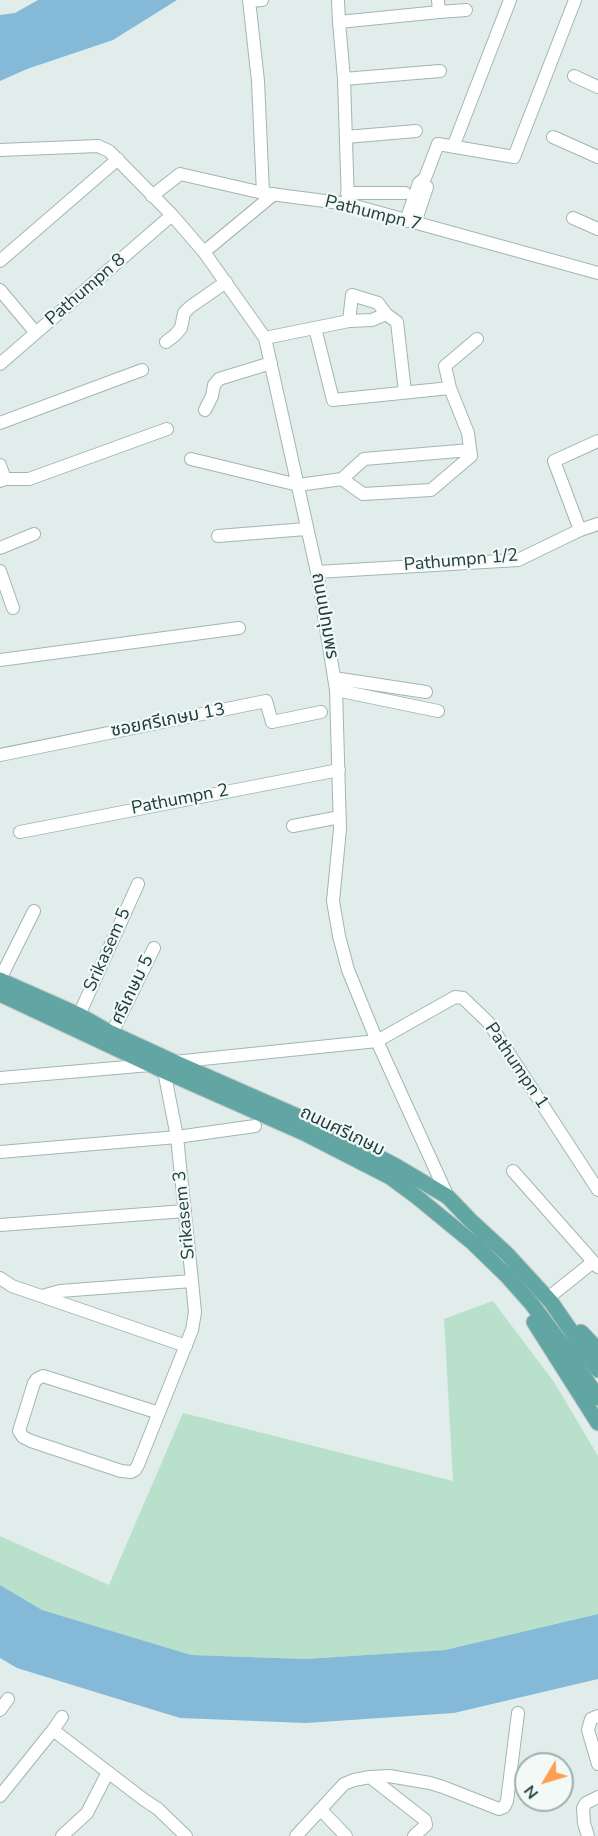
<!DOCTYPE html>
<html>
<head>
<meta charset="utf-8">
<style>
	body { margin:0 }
	#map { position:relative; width:598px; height:1836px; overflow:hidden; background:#e1edea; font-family:"Nunito Sans",sans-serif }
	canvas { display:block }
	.north { position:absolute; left:514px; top:1752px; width:60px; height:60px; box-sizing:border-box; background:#f2f9f7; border:2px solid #9eafad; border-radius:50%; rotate:232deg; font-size:16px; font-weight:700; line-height:24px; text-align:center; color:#203f3d }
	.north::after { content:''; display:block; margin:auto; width:21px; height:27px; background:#fe9e4e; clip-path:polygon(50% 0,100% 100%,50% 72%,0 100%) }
</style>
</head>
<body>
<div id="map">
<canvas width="598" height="1836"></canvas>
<div class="north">N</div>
</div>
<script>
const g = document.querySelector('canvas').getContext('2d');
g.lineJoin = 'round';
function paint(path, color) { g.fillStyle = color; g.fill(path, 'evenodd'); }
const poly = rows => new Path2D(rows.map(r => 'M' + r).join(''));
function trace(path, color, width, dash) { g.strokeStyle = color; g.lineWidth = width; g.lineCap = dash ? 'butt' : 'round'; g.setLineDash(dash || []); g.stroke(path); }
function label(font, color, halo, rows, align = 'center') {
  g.font = font + ' "Nunito Sans","Noto Sans Thai",sans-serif'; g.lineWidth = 4.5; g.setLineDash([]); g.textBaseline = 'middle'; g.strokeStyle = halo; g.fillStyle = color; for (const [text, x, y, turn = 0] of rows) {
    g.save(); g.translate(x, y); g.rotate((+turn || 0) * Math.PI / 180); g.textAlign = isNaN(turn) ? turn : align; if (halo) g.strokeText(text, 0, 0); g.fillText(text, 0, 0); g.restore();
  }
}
const green = poly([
	[493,1301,554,1382,598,1456,598,1614,445,1650,305,1659,190,1655,42,1610,0,1585,0,1536,109,1585,183,1413,453,1481,444,1319]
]);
const water = poly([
	[38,0,177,0,113,40,27,69,0,81,0,15,15,13],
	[0,1585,42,1610,191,1655,305,1659,445,1650,598,1614,598,1679,454,1713,306,1723,180,1718,17,1668,0,1658]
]);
const minor = poly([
	[249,0,258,81,263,193],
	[338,0,339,22],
	[249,1,262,0],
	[439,12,466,10],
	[574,76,598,87],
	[344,79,440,71],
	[346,137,416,131],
	[553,137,598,157],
	[453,147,510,0],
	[0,150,98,146,109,151,172,215,204,252,265,338,317,572,336,690,340,829,333,901,339,936,348,970,377,1041,448,1197],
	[347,193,405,193],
	[152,196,180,174,263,193,348,204,598,273],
	[348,204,344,79,339,22,439,12,438,0],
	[573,218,598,229],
	[406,221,419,183,425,178,438,144,514,157,575,0],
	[415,223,427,187],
	[204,252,274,194],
	[0,261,118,159],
	[0,290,36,333],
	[349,321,352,295,378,303,386,314,397,322,405,392],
	[315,328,333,400,450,388],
	[265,338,349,321,372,320,386,314],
	[166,342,175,335,181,328,184,313,190,307,226,282],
	[0,364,172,215],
	[205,410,212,396,214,385,219,379,271,363],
	[0,423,142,370],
	[191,459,298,485,342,479,364,459,470,450],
	[0,465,5,479],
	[342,479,363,494,431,490,471,456,468,433,450,388,445,366,477,339],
	[0,481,5,479,29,479,167,429],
	[580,530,554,461,598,441],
	[218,536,306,529],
	[0,548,34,534],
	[0,571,13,608],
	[317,572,518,560,580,530,598,524],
	[0,660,239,628],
	[334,678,426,692],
	[336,690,438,711],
	[0,755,266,701,272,722,321,712],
	[293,826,340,817],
	[20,832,339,770],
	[0,979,34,911],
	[79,1015,138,884],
	[112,1033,154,948],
	[174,1062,377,1041,455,997,463,998,489,1023,598,1190],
	[0,1078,150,1065],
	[0,1152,177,1137,255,1126],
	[513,1171,598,1267],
	[0,1225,185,1211],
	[0,1278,12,1286,186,1346],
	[42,1296,60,1291,192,1281,177,1137,164,1071],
	[548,1298,593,1262],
	[159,1413,43,1376,37,1379,34,1383,19,1431,23,1437,31,1441,121,1471,131,1472,135,1470,138,1465,192,1330,195,1312,192,1281],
	[0,1710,8,1699],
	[598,1716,591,1719,588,1730,598,1764],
	[53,1730,143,1799,158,1809,186,1836],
	[370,1777,425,1820,426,1825,414,1836],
	[0,1796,53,1730,62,1717],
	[321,1810,346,1836],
	[62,1836,87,1813,108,1772],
	[296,1836,344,1784,354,1780,370,1777,389,1776,430,1783,443,1787,499,1809,504,1807,507,1801,518,1713],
	[588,1836,584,1823,583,1808,586,1803,598,1797]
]);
const major = poly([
	[0,980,79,1015,109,1032,174,1062,311,1122,396,1166,448,1197,470,1220,507,1254,551,1302,598,1370],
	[0,994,164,1071,306,1134,390,1177,417,1197,473,1243,507,1276,531,1303,569,1354,598,1398],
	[534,1322,598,1423],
	[581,1332,598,1350]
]);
const streetNames = [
	["Pathumpn 7",373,214,14],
	["Pathumpn 8",86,290,-41],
	["Pathumpn 1/2",461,561,-5],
	["ถนนปทุมพร",324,616,80],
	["ซอยศรีเกษม 13",168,721,-11],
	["Pathumpn 2",180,800,-11],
	["Srikasem 5",108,950,-66],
	["ศรีเกษม 5",133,990,-64],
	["Pathumpn 1",516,1066,56],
	["ถนนศรีเกษม",342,1132,26],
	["Srikasem 3",185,1215,-96]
];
paint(green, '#b8e0cb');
paint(water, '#84b9d7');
trace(minor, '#a3b5b3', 14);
trace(major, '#c1c9c9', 17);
trace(minor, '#fff', 12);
trace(major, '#62a6a3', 15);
label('18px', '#203f3d', '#f2f9f7', streetNames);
</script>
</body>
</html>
